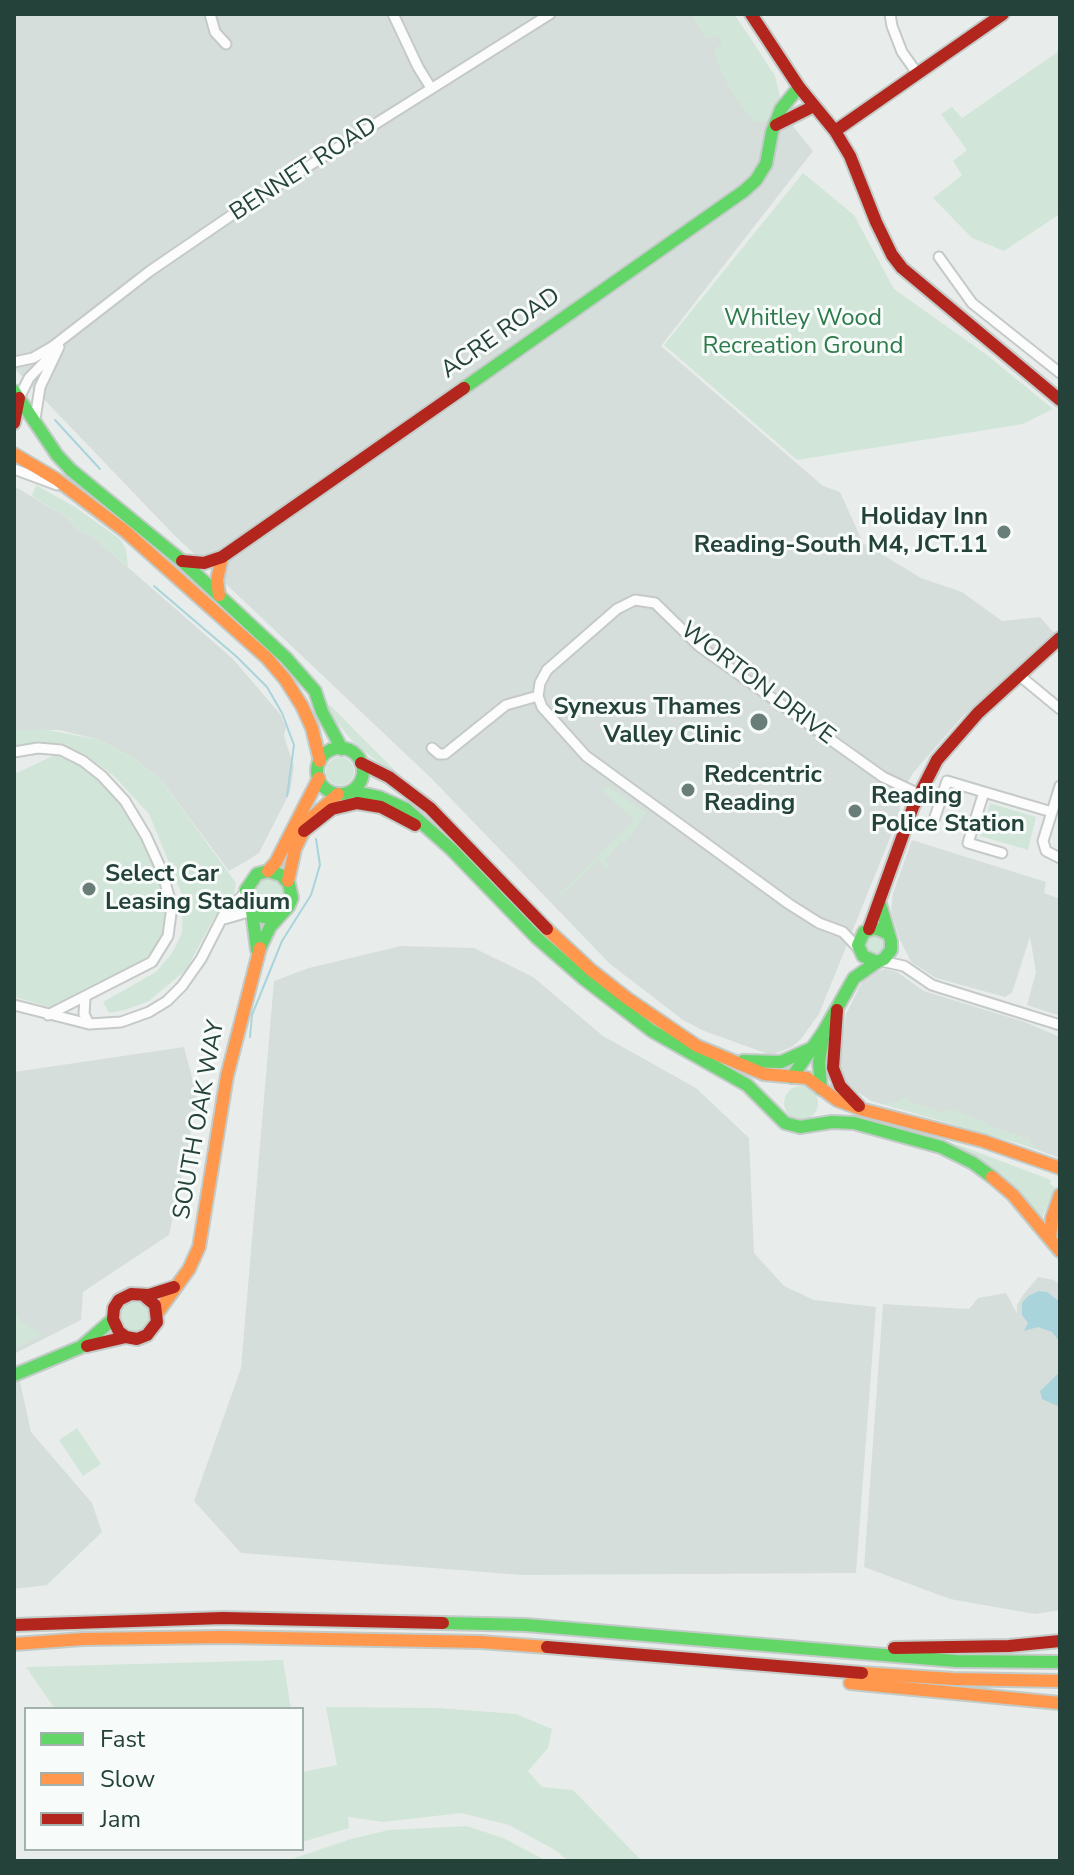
<!DOCTYPE html>
<html>
<head>
<meta charset="utf-8">
<style>
	body { margin:0 }
	#map { position:relative; width:1074px; height:1875px; overflow:hidden; background:#e8edeb; font-family:"Nunito Sans",sans-serif }
	canvas { display:block }
	.frame { position:absolute; inset:0; border:16px solid #24423a; pointer-events:none }
	.legend { position:absolute; left:24px; top:1707px; width:280px; height:144px; box-sizing:border-box; background:#f7fbf9; border:2px solid #a3b1ad; margin:0; padding:10px 14px; list-style:none; font-size:24px; color:#24423a }
	.legend li { display:flex; align-items:center; gap:16px; height:40px }
	.legend b { width:40px; border:2px solid #a3b1ad }
</style>
</head>
<body>
<div id="map">
<canvas width="1074" height="1875"></canvas>
<div class="frame"></div>
<ul class="legend">
<li><b style="height:10px;background:#63d668"></b>Fast</li>
<li><b style="height:10px;background:#ff974d"></b>Slow</li>
<li><b style="height:10px;background:#b3261e"></b>Jam</li>
</ul>
</div>
<script>
const g = document.querySelector('canvas').getContext('2d');
g.lineJoin = 'round';
function paint(path, color) { g.fillStyle = color; g.fill(path, 'evenodd'); }
const poly = rows => new Path2D(rows.map(r => 'M' + r).join(''));
function trace(path, color, width, dash) { g.strokeStyle = color; g.lineWidth = width; g.lineCap = dash ? 'butt' : 'round'; g.setLineDash(dash || []); g.stroke(path); }
function label(font, color, halo, rows, align = 'center') {
  g.font = font + ' "Nunito Sans",sans-serif'; g.lineWidth = 6; g.setLineDash([]); g.textBaseline = 'middle'; g.strokeStyle = halo; g.fillStyle = color; for (const [text, x, y, turn = 0] of rows) {
    g.save(); g.translate(x, y); g.rotate((+turn || 0) * Math.PI / 180); g.textAlign = isNaN(turn) ? turn : align; if (halo) g.strokeText(text, 0, 0); g.fillText(text, 0, 0); g.restore();
  }
}
const built = poly([
	[14,14,707,14,719,34,813,151,661,346,823,486,840,492,863,543,921,578,962,592,1002,621,1040,617,1055,634,962,717,913,773,899,797,900,813,819,1014,801,1039,792,1047,771,1055,704,1031,683,1020,610,964,431,778,173,534,14,368],
	[14,486,66,517,79,531,92,536,233,659,280,714,286,727,284,736,294,767,290,792,259,853,245,862,229,871,161,780,135,759,100,740,59,730,14,731],
	[912,840,1046,882,1044,893,1060,899,1060,1016,1027,1005,1036,972,1030,937,1012,993,1005,997,936,978,911,962,900,940,891,912,893,893],
	[401,946,474,948,533,977,603,1036,696,1088,749,1138,754,1253,784,1286,814,1300,876,1307,856,1573,522,1575,241,1553,194,1501,241,1368,274,981,309,968],
	[885,969,897,972,924,991,1025,1022,1060,1037,1060,1158,1007,1139,871,1101,850,1087,842,1075,839,1060,846,1014,863,980,872,973],
	[184,1047,198,1100,169,1235,83,1292,81,1320,14,1354,31,1432,92,1503,102,1532,47,1585,14,1589,14,1072],
	[1038,1277,1054,1280,1060,1284,1060,1610,1035,1614,950,1599,864,1567,883,1304,969,1309,978,1298,1006,1293,1017,1313,1017,1305,1023,1295]
]);
const green = poly([
	[692,14,734,14,749,36,775,76,781,100,766,122,754,121,737,100,721,72,714,50,722,43,719,35,706,39],
	[1059,51,1060,214,1004,251,972,238,933,198,962,175,953,161,967,150,941,114,952,107,962,118],
	[803,173,854,215,894,289,987,355,1053,409,1023,424,797,460,664,345],
	[36,485,75,507,120,539,126,549,128,567,93,537,79,531,66,517,32,496],
	[330,705,411,787,411,788,355,744,333,718,328,706],
	[42,729,100,740,135,759,161,780,236,883,234,895,214,918,186,970,149,1001,125,1010,109,1013,103,1002,156,972,172,953,182,933,183,897,149,814,114,776,87,756,63,746,31,743,14,746,14,731],
	[55,755,86,767,120,800,153,859,167,907,162,938,142,963,53,1008,14,997,14,774],
	'326 771a14 14 0 1 1 28 0a14 14 0 1 1-28 0Z',
	[608,786,646,813,625,843,621,841,605,861,610,866,607,870,598,860,558,898,556,897,634,821,602,790],
	[990,803,1036,817,1028,850,980,836],
	'251 895a17 17 0 1 1 34 0a17 17 0 1 1-34 0Z',
	'865 945a10 10 0 1 1 20 0a10 10 0 1 1-20 0Z',
	'784 1103a17 17 0 1 1 34 0a17 17 0 1 1-34 0Z',
	[909,1093,908,1101,945,1113,947,1109,959,1112,987,1123,987,1125,1029,1139,1030,1143,1041,1150,883,1104,901,1101],
	[956,1144,1051,1180,1050,1184,1056,1188,1042,1217],
	'118 1316a17 17 0 1 1 34 0a17 17 0 1 1-34 0Z',
	[14,1310,21,1321,42,1335,14,1349],
	[77,1428,101,1464,83,1476,59,1440],
	[283,1660,291,1709,55,1709,26,1667],
	[326,1707,438,1708,516,1714,552,1729,548,1748,528,1771,542,1787,573,1790,642,1861,568,1861,555,1850,509,1825,461,1813,383,1822,348,1817,349,1828,302,1842,302,1772,337,1765],
	[467,1826,503,1838,547,1861,286,1861,351,1839,389,1830]
]);
const water = poly([
	[1039,1291,1047,1292,1060,1302,1060,1342,1052,1332,1038,1327,1024,1331,1028,1323,1022,1315,1022,1303,1028,1296],
	[1060,1372,1060,1407,1042,1399,1040,1391]
]);
const stream = poly([
	[55,420,100,469],
	[154,586,237,657,267,687,282,713,294,745,287,796],
	[250,1037,252,1015,282,941,311,895,320,865,316,839]
]);
const street = poly([
	[210,14,215,32,226,44],
	[393,14,418,67,431,88],
	[890,14,892,26,902,52,917,73],
	[939,257,972,303,1060,373],
	[14,362,33,358,52,347,150,271,245,206,550,14],
	[19,398,29,378,56,350],
	[35,419,40,387,59,347],
	[14,469,57,485],
	[1020,676,1060,709],
	[432,748,439,754,445,754,506,705,538,696],
	[14,752,38,748,61,750,83,761,102,776,125,801,146,836,161,869,172,906,168,936,152,962,48,1015],
	[1060,786,1043,841,1046,851,1060,858],
	[932,826,947,781,984,792],
	[1002,853,968,843,984,792,1052,812],
	[224,919,252,911],
	[859,949,843,932,819,923,789,904,586,756,542,707,538,696,540,683,547,670,617,609,635,600,655,603,699,646,883,777,919,794],
	[881,961,904,966,932,985,1060,1025],
	[85,997,84,1014,89,1024],
	[14,1005,89,1024,121,1022,149,1012,167,1001,182,986,201,959,224,914,245,893]
]);
const fast = poly([
	[464,388,744,191,756,180,766,164,772,132,781,109,799,87],
	[14,391,57,455,71,470,182,561,286,658,315,691,322,712,342,749],
	'317 771a23 23 0 1 1 46 0a23 23 0 1 1-46 0Z',
	[351,791,379,797,406,809,451,849,537,938,584,979,652,1031,747,1085,785,1123,800,1127,832,1122,854,1123,941,1147,973,1163,992,1177],
	[880,904,891,941,891,950,884,959,877,962,863,956,858,945,864,932,875,928,887,933],
	[252,911,257,950],
	[260,948,270,927,288,907,292,898,289,884,281,875,268,871,257,874,246,890,249,907,263,917,280,914],
	[743,1061,781,1062,810,1049],
	[792,1077,824,1031,854,978,877,962],
	[821,1089,819,1062,823,1038],
	[14,1375,81,1347,113,1319],
	[443,1623,526,1625,956,1661,1060,1662]
]);
const slow = poly([
	[14,454,56,479,125,531,267,658,285,679,302,706,312,728,320,761],
	[219,595,217,580,222,557],
	[268,871,276,862,319,778],
	[288,881,295,849,309,820,338,794],
	[547,929,591,970,628,999,697,1046,764,1074,807,1078,837,1100,864,1110,983,1141,1060,1168],
	[992,1177,1013,1195,1060,1251],
	[1050,1239,1052,1218,1060,1195],
	[158,1312,189,1269,199,1247,227,1076,260,948],
	[14,1644,83,1639,223,1637,481,1642,547,1647],
	[862,1673,953,1679,1060,1681],
	[850,1683,1060,1703]
]);
const jam = poly([
	[751,14,799,87,835,131,850,156,876,222,892,255,902,268,1060,400],
	[776,125,814,106],
	[835,131,1003,14],
	[14,423,19,398],
	[182,561,204,563,222,557,464,388],
	[361,763,389,777,430,808,547,929],
	[304,831,332,809,357,803,381,807,415,825],
	[869,929,913,807,937,760,978,713,1060,638],
	[837,1010,833,1068,840,1086,859,1106],
	[143,1295,155,1305,157,1322,147,1335,137,1339,126,1337,119,1332,113,1319,114,1308,119,1300,131,1294,149,1295,174,1287],
	[87,1346,126,1337],
	[14,1625,223,1618,443,1623],
	[547,1647,862,1673],
	[894,1648,1009,1646,1060,1641]
]);
const markers = [
	[1004,532,8,"#697e78"],
	[759,722,10,"#697e78"],
	[688,790,8,"#697e78"],
	[855,811,8,"#697e78"],
	[89,889,8,"#697e78"]
];
const streetNames = [
	["BENNET ROAD",304,170,-33],
	["ACRE ROAD",501,334,-35],
	["WORTON DRIVE",757,684,37],
	["SOUTH OAK WAY",200,1120,-80]
];
const parkNames = [
	["Whitley Wood",803,319],
	["Recreation Ground",803,347]
];
const poiNames = [
	["Holiday Inn",988,518,"right"],
	["Reading-South M4, JCT.11",988,546,"right"],
	["Synexus Thames",741,708,"right"],
	["Valley Clinic",741,736,"right"],
	["Redcentric",704,776],
	["Reading",704,804],
	["Reading",871,797],
	["Police Station",871,825],
	["Select Car",105,875],
	["Leasing Stadium",105,903]
];
paint(built, '#d6dedb');
paint(green, '#d1e6d8');
paint(water, '#a9d4db');
trace(stream, '#a9d4db', 2);
trace(street, '#c5cac8', 13);
trace(fast, '#c3cbc8', 16);
trace(slow, '#c3cbc8', 16);
trace(jam, '#c3cbc8', 16);
trace(street, '#fcfcfc', 9);
trace(fast, '#63d668', 12);
trace(slow, '#ff974d', 12);
trace(jam, '#b3261e', 12);
for (const [x, y, r, color] of markers) { const dot = new Path2D(); dot.arc(x, y, r, 0, 2 * Math.PI); g.fillStyle = color; g.fill(dot); trace(dot, '#f7fbf9', 3); }
label('24px', '#24423a', '#f7fbf9', streetNames);
label('24px', '#2d7a4b', '#f7fbf9', parkNames);
label('bold 24px', '#24423a', '#f7fbf9', poiNames, 'left');
</script>
</body>
</html>
